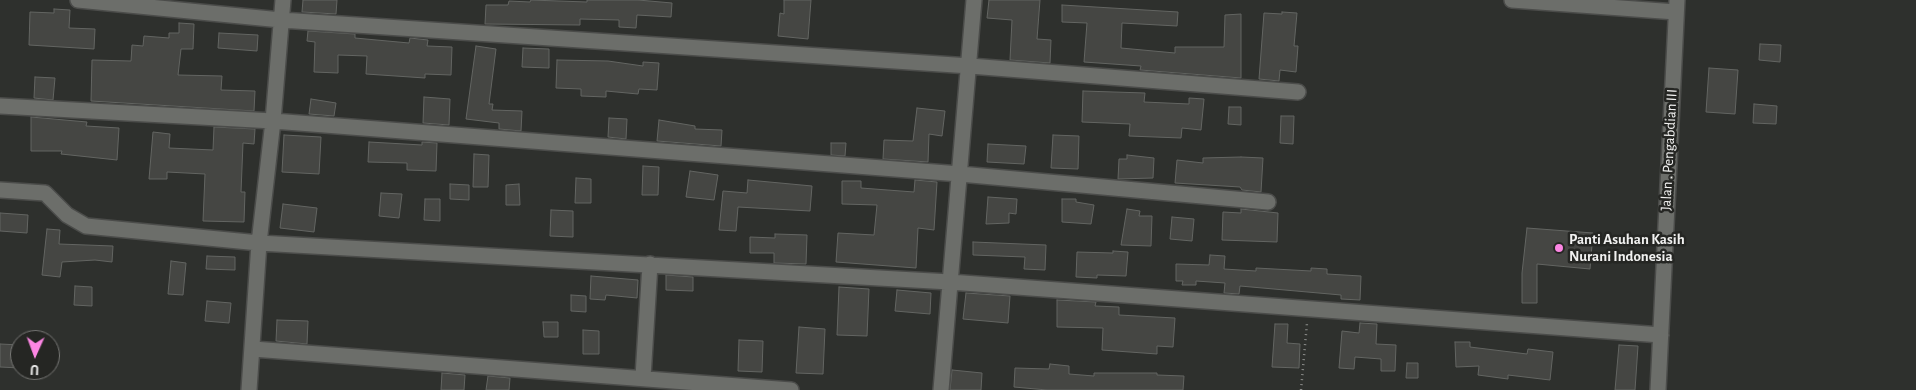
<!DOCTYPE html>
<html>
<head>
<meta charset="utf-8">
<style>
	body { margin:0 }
	#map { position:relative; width:1916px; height:390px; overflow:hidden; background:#2e302d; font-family:"Alegreya Sans",sans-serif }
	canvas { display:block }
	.north { position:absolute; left:10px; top:330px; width:50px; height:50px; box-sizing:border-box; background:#252623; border:1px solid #777775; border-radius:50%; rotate:182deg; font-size:14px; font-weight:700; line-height:20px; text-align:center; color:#f1f1f0 }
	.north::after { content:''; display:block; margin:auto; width:18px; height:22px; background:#fc86e3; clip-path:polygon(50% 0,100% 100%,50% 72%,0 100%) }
</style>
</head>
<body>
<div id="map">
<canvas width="1916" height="390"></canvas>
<div class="north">U</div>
</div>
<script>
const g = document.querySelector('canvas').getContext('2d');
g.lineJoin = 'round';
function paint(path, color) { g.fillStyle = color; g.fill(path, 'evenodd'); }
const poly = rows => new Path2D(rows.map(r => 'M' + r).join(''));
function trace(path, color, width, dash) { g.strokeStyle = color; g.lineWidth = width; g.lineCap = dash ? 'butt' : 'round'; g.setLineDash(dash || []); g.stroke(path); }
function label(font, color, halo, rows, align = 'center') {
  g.font = font + ' "Alegreya Sans",sans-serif'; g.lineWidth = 5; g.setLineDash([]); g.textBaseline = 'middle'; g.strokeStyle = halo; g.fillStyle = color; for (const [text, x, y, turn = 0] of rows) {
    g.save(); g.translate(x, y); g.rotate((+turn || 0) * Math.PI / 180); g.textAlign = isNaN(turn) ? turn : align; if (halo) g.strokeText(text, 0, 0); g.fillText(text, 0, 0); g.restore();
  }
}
const building = poly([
	[303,0,337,0,336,14,302,12,303,0],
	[531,0,587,2,587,0,638,0,672,3,671,17,637,15,636,28,619,27,619,20,580,19,580,25,485,24,486,5,508,5,509,1,530,2,531,0],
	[784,0,811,0,808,39,778,36,780,13,784,14,784,0],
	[989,0,1040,0,1037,39,1051,40,1050,63,1010,60,1012,20,987,18,989,0],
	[1062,5,1178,12,1177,26,1122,23,1121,48,1175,53,1175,47,1224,47,1225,15,1241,14,1241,78,1140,70,1141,66,1084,62,1087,23,1062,22,1062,5],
	[54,9,70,10,69,28,95,29,94,49,29,45,30,12,54,13,54,9],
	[1282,12,1297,13,1294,46,1298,46,1296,72,1280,70,1279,81,1259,79,1264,13,1282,14,1282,12],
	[179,23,194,24,193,49,181,49,178,75,222,76,221,90,255,91,254,111,91,101,92,60,131,61,132,45,143,46,144,36,169,38,169,33,179,33,179,23],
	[308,31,355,34,355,38,409,43,410,38,428,40,427,46,452,47,451,75,425,74,425,78,366,74,367,56,338,55,338,73,314,72,315,42,307,41,308,31],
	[219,33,258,35,257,51,218,48,219,33],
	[1760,44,1781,45,1780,62,1759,60,1760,44],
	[476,46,496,49,489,104,493,104,492,110,522,111,521,131,499,129,499,123,466,119,476,46],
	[523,48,549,49,549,68,522,67,523,48],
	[557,60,608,61,643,66,643,62,659,63,657,90,639,89,638,94,606,91,606,97,581,96,581,89,556,88,557,60],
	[1709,68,1738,70,1735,114,1706,112,1709,68],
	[35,77,55,78,53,100,34,98,35,77],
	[1083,91,1145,93,1144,102,1189,104,1189,98,1204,99,1201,130,1182,128,1181,138,1129,136,1130,124,1082,122,1083,91],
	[424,97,450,99,449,125,423,123,424,97],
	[311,99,336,103,334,116,309,114,311,99],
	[1754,104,1777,106,1776,124,1753,123,1754,104],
	[1229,107,1241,107,1241,125,1228,124,1229,107],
	[917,108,945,111,942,136,929,134,928,162,883,159,884,140,913,141,917,108],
	[1281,116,1294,116,1293,144,1280,143,1281,116],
	[31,117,87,122,86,126,119,128,117,160,61,154,62,151,31,151,31,117],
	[609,118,627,119,626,139,608,137,609,118],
	[659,120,695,126,695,129,722,130,721,146,657,141,659,120],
	[214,127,255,129,254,144,243,143,241,192,245,192,244,222,203,221,205,174,167,172,167,179,149,179,153,132,170,134,169,148,213,150,214,127],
	[284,135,321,137,319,174,282,172,284,135],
	[1053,135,1079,136,1078,169,1051,168,1053,135],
	[369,142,422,145,422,142,437,143,436,171,407,170,407,163,368,162,369,142],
	[831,143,846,143,845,156,831,155,831,143],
	[988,144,1026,146,1024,164,987,162,988,144],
	[474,154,489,155,488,187,473,187,474,154],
	[1127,155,1154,158,1153,178,1118,179,1119,159,1127,159,1127,155],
	[1241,157,1263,158,1261,192,1242,190,1240,187,1175,183,1177,160,1203,163,1203,158,1241,157],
	[643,166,659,167,658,195,642,195,643,166],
	[690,171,718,175,714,200,686,197,690,171],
	[576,178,591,179,591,203,575,203,576,178],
	[748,180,812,186,810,211,738,207,736,231,719,230,723,191,747,193,748,180],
	[915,180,937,182,934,230,918,228,916,268,836,262,838,233,874,235,877,205,842,204,842,181,861,181,861,188,914,192,915,180],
	[450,184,469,185,469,200,450,199,450,184],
	[519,184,520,205,506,205,506,185,519,184],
	[381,193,402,194,399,218,379,216,381,193],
	[988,197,1017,199,1016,214,1009,213,1009,223,986,224,988,197],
	[425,199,440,199,440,221,424,220,425,199],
	[1062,199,1076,199,1076,202,1094,205,1091,224,1062,222,1062,199],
	[283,204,317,208,314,232,280,228,283,204],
	[1127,209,1140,211,1139,216,1152,216,1151,246,1121,245,1127,209],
	[1241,209,1278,213,1277,242,1222,240,1223,212,1241,213,1241,209],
	[551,210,573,211,573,237,550,236,551,210],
	[0,213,28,215,27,233,0,231,0,213],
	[1172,217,1194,219,1192,241,1170,239,1172,217],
	[1527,228,1593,233,1590,269,1537,264,1537,303,1522,303,1522,273,1527,228],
	[47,229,60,230,59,244,113,246,112,262,95,260,62,262,60,277,42,275,47,229],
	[775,234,807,235,806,264,774,263,774,253,750,253,750,237,775,238,775,234],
	[973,242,1046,245,1045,270,1024,269,1025,257,973,255,973,242],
	[1113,251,1128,252,1126,276,1097,275,1097,278,1076,277,1077,252,1113,253,1113,251],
	[1210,255,1225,256,1224,269,1256,271,1256,268,1311,271,1311,268,1327,269,1327,274,1361,276,1360,300,1341,299,1341,295,1240,286,1239,294,1224,293,1225,283,1196,281,1196,285,1182,285,1183,281,1176,281,1176,264,1209,265,1210,255],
	[207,256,235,257,235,270,206,269,207,256],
	[171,261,186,263,183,295,168,294,171,261],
	[666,275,693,277,693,291,666,290,666,275],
	[591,276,638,280,637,298,606,295,605,300,590,299,591,276],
	[75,286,92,287,92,306,74,305,75,286],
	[839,287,869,289,867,336,837,335,839,287],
	[897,290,931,293,930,314,895,311,897,290],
	[966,293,1010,296,1008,323,963,319,966,293],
	[571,295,586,296,586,312,571,311,571,295],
	[1057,300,1096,302,1095,306,1119,307,1119,315,1175,318,1173,347,1157,346,1157,354,1102,350,1103,328,1057,327,1057,300],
	[207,301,231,303,229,323,205,321,207,301],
	[277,320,308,321,307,344,276,341,277,320],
	[543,322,558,322,558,337,544,337,543,322],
	[1360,323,1377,324,1376,344,1396,345,1395,371,1381,371,1381,359,1355,357,1354,369,1339,368,1342,331,1359,333,1360,323],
	[1275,324,1288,324,1287,343,1300,344,1299,368,1272,367,1275,324],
	[799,327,825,329,823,374,796,373,799,327],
	[583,330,599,331,599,354,583,354,583,330],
	[739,340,763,341,762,372,738,371,739,340],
	[1455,342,1470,342,1470,347,1527,354,1528,349,1553,352,1550,380,1508,375,1508,379,1478,375,1479,366,1456,367,1455,342],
	[0,344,20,345,20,368,0,367,0,344],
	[1619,345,1638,346,1635,390,1615,390,1619,345],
	[1407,363,1418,363,1418,378,1406,378,1407,363],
	[1050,364,1069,366,1069,374,1094,376,1094,373,1157,373,1157,375,1184,376,1183,390,1047,390,1014,387,1015,368,1049,369,1050,364],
	[952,370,982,373,981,390,950,390,952,370],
	[442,373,465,375,464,390,441,390,442,373],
	[488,376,510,378,509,390,486,390,488,376]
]);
const path = poly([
	[1301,390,1307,323]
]);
const street = poly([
	[78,0,281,20,970,66,1298,92],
	[1512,0,1676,12],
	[0,106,273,121,960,174,1268,202],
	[0,190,45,193,67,215,86,226,259,243,950,282,1661,335],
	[253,349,791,390],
	[643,377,650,264],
	[249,390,259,243,273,121,283,0],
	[941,390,974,0],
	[1658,390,1677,0]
]);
const markers = [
	[1559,248,5,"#fc86e3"]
];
const streetNames = [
	["Jalan . Pengabdian III",1669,150,-87]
];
const poiNames = [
	["Panti Asuhan Kasih",1569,239],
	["Nurani Indonesia",1569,256]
];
paint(building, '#454643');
trace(building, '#636562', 1);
trace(street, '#4b4c4a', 18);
trace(path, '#8d8e8c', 2.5, [1, 4]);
trace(street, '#6c6e6a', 15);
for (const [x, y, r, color] of markers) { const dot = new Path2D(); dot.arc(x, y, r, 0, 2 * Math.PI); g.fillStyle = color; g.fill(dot); trace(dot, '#252623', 2); }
label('15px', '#f1f1f0', '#252623', streetNames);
label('bold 15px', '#f1f1f0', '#252623', poiNames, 'left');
</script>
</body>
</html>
